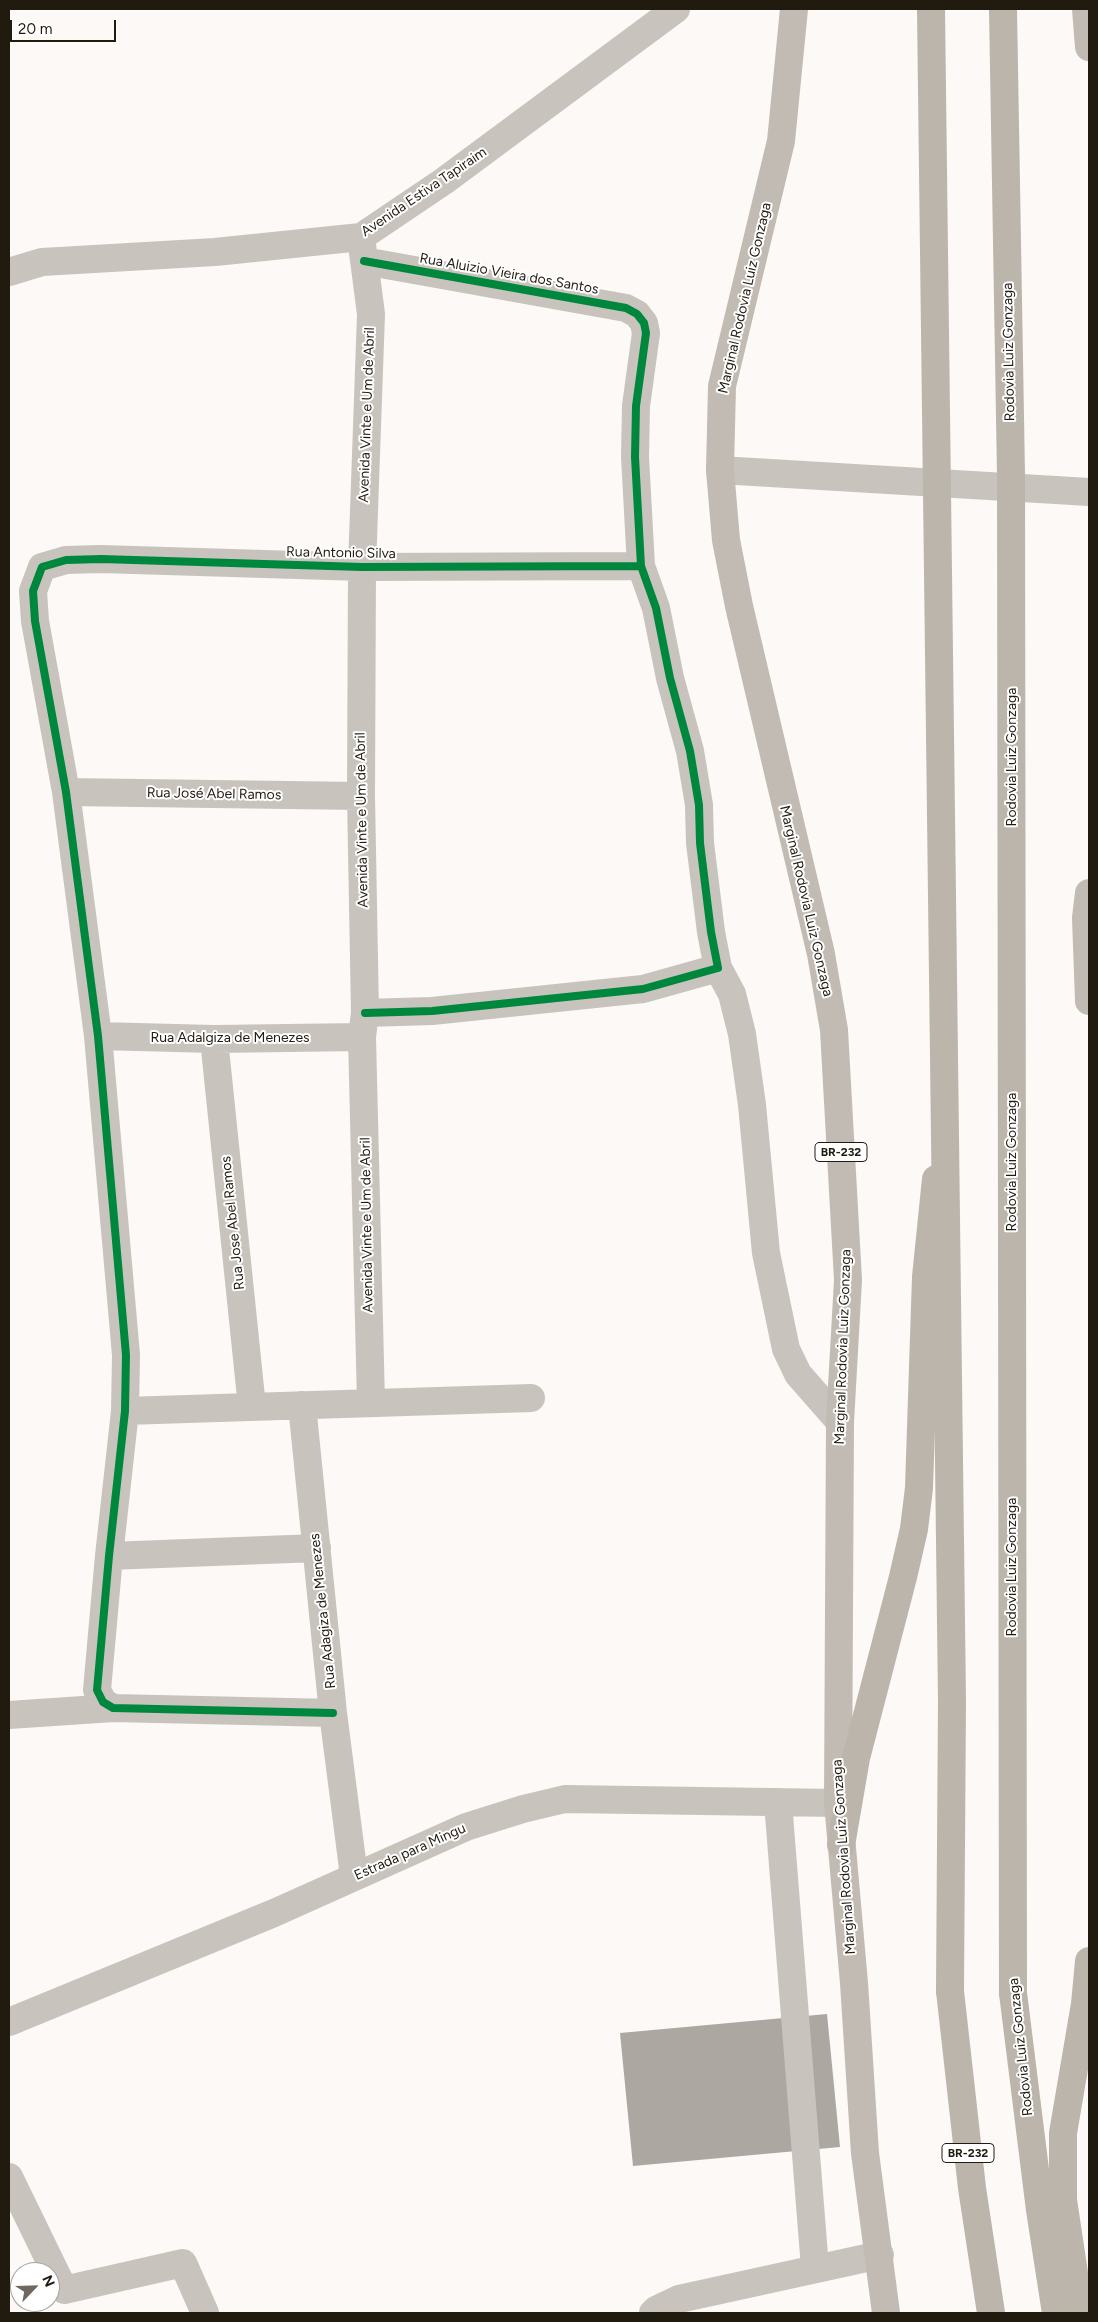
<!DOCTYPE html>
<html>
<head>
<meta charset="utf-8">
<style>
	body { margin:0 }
	#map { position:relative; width:1098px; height:2322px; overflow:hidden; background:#fcf9f6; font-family:Figtree,sans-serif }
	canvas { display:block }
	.frame { position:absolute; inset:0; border:10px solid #211a0f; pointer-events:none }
	.north { position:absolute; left:10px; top:2262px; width:50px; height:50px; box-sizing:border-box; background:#fff; border:1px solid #a6a39f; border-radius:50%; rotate:66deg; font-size:14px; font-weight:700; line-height:20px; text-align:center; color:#211a0f }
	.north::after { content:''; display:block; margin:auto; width:18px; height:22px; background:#6e6860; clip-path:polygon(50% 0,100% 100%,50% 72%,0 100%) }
	.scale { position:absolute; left:10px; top:20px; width:106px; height:22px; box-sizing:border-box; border:2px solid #211a0f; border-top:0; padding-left:6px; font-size:15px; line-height:18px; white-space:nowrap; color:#211a0f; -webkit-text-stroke:4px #fff; paint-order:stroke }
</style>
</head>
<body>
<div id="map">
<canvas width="1098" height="2322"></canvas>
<div class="frame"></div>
<div class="north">N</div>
<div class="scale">20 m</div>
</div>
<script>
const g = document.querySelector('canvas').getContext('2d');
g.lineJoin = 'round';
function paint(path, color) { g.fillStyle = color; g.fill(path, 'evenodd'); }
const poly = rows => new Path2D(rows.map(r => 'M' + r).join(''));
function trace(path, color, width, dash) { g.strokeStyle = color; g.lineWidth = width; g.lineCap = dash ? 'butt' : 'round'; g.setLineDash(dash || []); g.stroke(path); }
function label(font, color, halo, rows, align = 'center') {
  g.font = font + ' Figtree,sans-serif'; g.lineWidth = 4; g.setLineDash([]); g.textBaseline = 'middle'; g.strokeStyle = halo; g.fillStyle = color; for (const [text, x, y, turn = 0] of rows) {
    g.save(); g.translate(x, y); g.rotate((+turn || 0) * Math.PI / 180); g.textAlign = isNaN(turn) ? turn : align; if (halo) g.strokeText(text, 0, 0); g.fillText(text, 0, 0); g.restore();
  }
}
const building = poly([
	[827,2014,840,2147,633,2166,620,2033]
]);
const minor = poly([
	[361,237,371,314,362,567,361,796,365,1013,362,1037,371,1403],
	[364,261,626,308,637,314,644,323,646,333,636,406,635,457,641,566,656,608,670,678,690,751,699,805,700,843,711,932,718,968,643,989,432,1011,365,1013],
	[9,272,42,262,215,252,361,237,444,181,676,9],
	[720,470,1089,492],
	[66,792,361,796],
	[718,968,732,994,742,1034,752,1105,766,1253,786,1349,798,1374,840,1422],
	[98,1036,214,1039,362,1037],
	[214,1039,252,1407],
	[302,1405,333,1713,354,1876],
	[125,1411,531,1398],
	[109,1556,317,1548],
	[333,1713,113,1708,103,1702,97,1690,109,1556,125,1411,126,1355,98,1036,66,792,35,621,33,591,42,567,66,560,101,559,362,567,641,566],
	[9,1715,113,1708],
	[778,1802,815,2268],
	[9,2022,274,1913,466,1827,523,1809,565,1799,838,1803],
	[9,2177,64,2290,183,2263,205,2313],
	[653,2313,656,2310,679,2299,880,2255]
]);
const major = poly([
	[794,9,781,141,722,386,720,470,726,540,739,606,821,954,834,1030,848,1280,840,1422,838,1803,854,1983,865,2153,886,2313],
	[1086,9,1089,47],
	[1089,893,1086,918,1089,1001]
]);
const highway = poly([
	[841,1845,856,1758,903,1577,914,1529,919,1488,926,1277,936,1179],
	[950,1991,972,2188,991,2313],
	[1013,1993,1040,2210,1056,2313],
	[1080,2313,1063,2200,1063,2133,1085,2004,1089,1961]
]);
const highwayBridge = poly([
	[931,9,952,1700,950,1991],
	[1003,9,1011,475,1013,1993]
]);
const cycleway = poly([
	[364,261,626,308,637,314,644,323,646,333,636,406,635,457,641,566,656,608,670,678,690,751,699,805,700,843,711,932,718,968,643,989,432,1011,365,1013],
	[333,1713,113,1708,103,1702,97,1690,109,1556,125,1411,126,1355,98,1036,66,792,35,621,33,591,42,567,66,560,101,559,362,567,641,566]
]);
const shields = [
	[841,1152,52],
	[968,2153,52]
];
const shieldNames = [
	["BR-232",841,1152],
	["BR-232",968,2153]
];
const streetNames = [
	["Avenida Estiva Tapiraim",424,192,-34],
	["Rua Aluizio Vieira dos Santos",509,274,10],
	["Marginal Rodovia Luiz Gonzaga",745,298,-77],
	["Rodovia Luiz Gonzaga",1009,352,-91],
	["Avenida Vinte e Um de Abril",367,415,-88],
	["Rua Antonio Silva",341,553,1],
	["Rodovia Luiz Gonzaga",1012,757,-90],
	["Rua José Abel Ramos",214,794,1],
	["Avenida Vinte e Um de Abril",362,820,-91],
	["Marginal Rodovia Luiz Gonzaga",806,901,77],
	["Rua Adalgiza de Menezes",230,1038],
	["Rodovia Luiz Gonzaga",1012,1162,-90],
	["Rua Jose Abel Ramos",233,1223,-96],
	["Avenida Vinte e Um de Abril",367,1225,-91],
	["Marginal Rodovia Luiz Gonzaga",843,1347,-88],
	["Rodovia Luiz Gonzaga",1012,1567,-90],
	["Rua Adagiza de Menezes",323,1611,-96],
	["Estrada para Mingu",410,1852,-24],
	["Marginal Rodovia Luiz Gonzaga",844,1857,-94],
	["Rodovia Luiz Gonzaga",1021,2047,-96]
];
paint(building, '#aca7a1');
trace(minor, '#c8c3bc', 28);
trace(major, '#c1bbb3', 28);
trace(highway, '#bbb5ac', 28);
trace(highwayBridge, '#bbb5ac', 28);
trace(cycleway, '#00873e', 8);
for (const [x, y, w] of shields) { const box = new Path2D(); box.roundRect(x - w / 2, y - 9.5, w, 19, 4); g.fillStyle = '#fff'; g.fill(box); trace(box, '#211a0f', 1); }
label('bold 12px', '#211a0f', null, shieldNames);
label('14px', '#211a0f', '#fff', streetNames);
</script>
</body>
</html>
